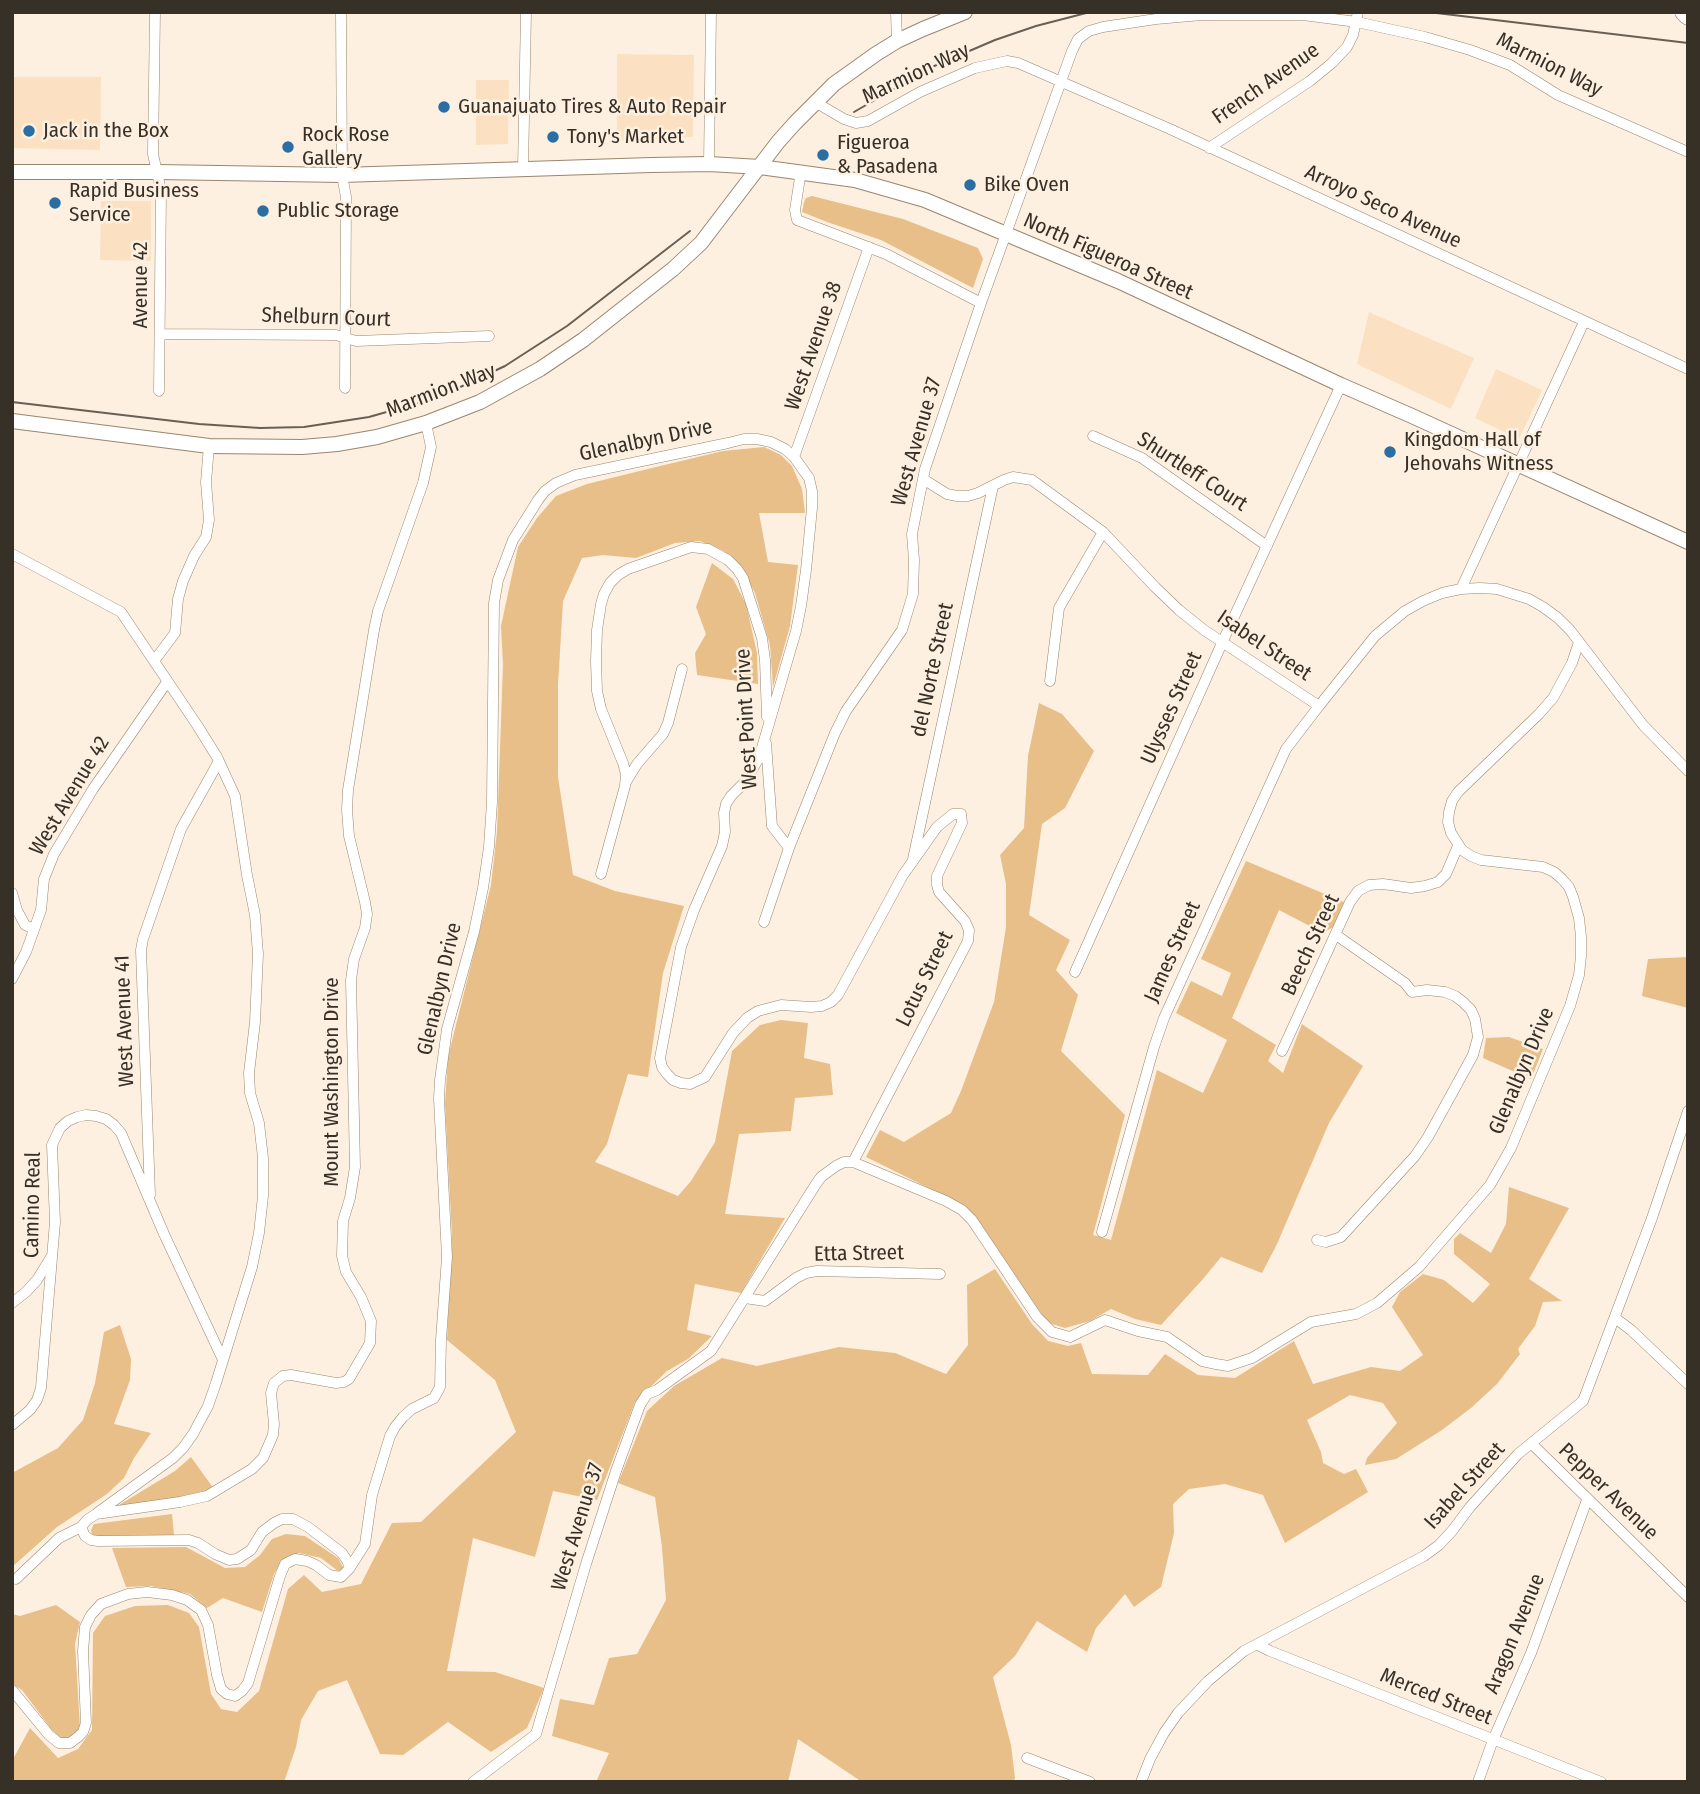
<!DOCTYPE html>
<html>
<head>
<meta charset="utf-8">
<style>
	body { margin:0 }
	#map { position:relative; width:1700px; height:1794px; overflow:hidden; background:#fdf0e1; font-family:"Fira Sans Condensed",sans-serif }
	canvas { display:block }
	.frame { position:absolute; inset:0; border:14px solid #373026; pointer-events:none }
</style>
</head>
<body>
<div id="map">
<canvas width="1700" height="1794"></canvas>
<div class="frame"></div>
</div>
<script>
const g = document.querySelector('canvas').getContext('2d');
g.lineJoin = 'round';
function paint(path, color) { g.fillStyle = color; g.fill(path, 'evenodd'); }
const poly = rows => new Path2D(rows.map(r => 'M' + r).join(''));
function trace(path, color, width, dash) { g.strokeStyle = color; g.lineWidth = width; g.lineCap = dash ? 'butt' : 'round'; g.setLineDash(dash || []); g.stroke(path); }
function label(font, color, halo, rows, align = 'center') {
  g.font = font + ' "Fira Sans Condensed",sans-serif'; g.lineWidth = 5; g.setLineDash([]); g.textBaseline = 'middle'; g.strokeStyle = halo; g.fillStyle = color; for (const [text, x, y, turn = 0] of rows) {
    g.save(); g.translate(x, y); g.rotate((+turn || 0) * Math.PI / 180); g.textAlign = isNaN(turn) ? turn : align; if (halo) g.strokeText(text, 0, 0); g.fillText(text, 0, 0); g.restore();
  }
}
const built = poly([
	[617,54,694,55,693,137,617,141],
	[12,77,101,77,100,150,12,148],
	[476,80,509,80,508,144,476,145],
	[101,201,151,201,151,261,100,260],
	[1369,312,1474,358,1451,409,1357,364],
	[1496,369,1542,390,1519,439,1475,418]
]);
const green = poly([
	[812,196,903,219,978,248,983,259,973,288,881,240,827,222,802,212,804,202,806,198],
	[764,447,781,455,792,466,802,489,805,513,759,513,768,562,798,565,790,626,773,687,770,645,755,593,741,567,724,551,700,541,675,543,636,558,603,555,582,558,563,601,558,685,558,777,573,875,615,891,684,906,663,973,648,1077,628,1074,607,1144,595,1162,678,1196,691,1181,715,1142,732,1051,760,1025,781,1020,808,1023,804,1058,830,1064,833,1095,795,1098,791,1131,739,1134,725,1214,785,1218,741,1293,695,1284,687,1330,712,1336,688,1359,667,1371,635,1402,597,1500,553,1491,535,1557,473,1538,447,1671,495,1672,544,1688,527,1728,491,1752,448,1722,403,1755,380,1754,347,1680,318,1691,301,1720,296,1747,284,1782,12,1782,12,1761,30,1728,58,1758,78,1749,92,1730,93,1633,105,1616,135,1606,168,1605,189,1613,199,1627,211,1694,221,1709,237,1712,259,1691,288,1589,304,1575,322,1592,361,1584,392,1523,421,1522,516,1432,495,1380,447,1340,452,1235,445,1104,448,1057,491,885,497,832,503,665,501,626,518,547,537,518,556,496,587,484,656,467,723,451],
	[712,563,733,579,746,604,757,653,758,684,697,675,695,653,706,634,696,607],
	[1039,703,1062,714,1094,751,1065,808,1042,824,1029,915,1070,940,1056,970,1078,995,1061,1051,1125,1115,1093,1235,1111,1240,1157,1070,1203,1093,1227,1040,1176,1013,1191,981,1222,996,1231,973,1201,959,1246,861,1344,902,1335,926,1323,933,1279,910,1232,1018,1276,1045,1268,1061,1283,1073,1302,1024,1363,1066,1329,1123,1277,1244,1262,1273,1221,1257,1203,1279,1161,1325,1135,1319,1111,1309,1090,1321,1065,1328,1049,1323,951,1199,866,1157,880,1130,904,1142,951,1113,961,1091,994,1002,1006,927,1006,884,1000,855,1024,828,1028,756],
	[1688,957,1688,1008,1642,996,1648,959],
	[1509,1037,1543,1049,1531,1079,1483,1058,1486,1038],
	[1509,1187,1569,1208,1529,1279,1562,1301,1543,1302,1535,1326,1518,1349,1520,1354,1497,1384,1471,1408,1442,1430,1396,1459,1365,1465,1367,1458,1397,1423,1383,1403,1350,1395,1307,1420,1321,1452,1323,1463,1344,1474,1356,1469,1368,1492,1285,1543,1263,1495,1225,1484,1189,1489,1173,1504,1174,1533,1161,1587,1134,1607,1125,1594,1096,1628,1087,1652,1037,1621,1015,1656,993,1677,1011,1745,1015,1778,1013,1782,862,1782,798,1739,788,1782,596,1782,609,1753,552,1736,560,1699,594,1705,609,1658,637,1654,666,1600,662,1547,655,1497,618,1483,647,1411,674,1386,722,1358,757,1366,839,1347,895,1353,946,1374,968,1345,967,1285,995,1269,1032,1324,1048,1341,1068,1346,1081,1343,1092,1374,1148,1375,1165,1354,1198,1375,1235,1378,1294,1341,1313,1384,1371,1367,1400,1371,1423,1355,1392,1307,1400,1292,1423,1274,1444,1280,1473,1303,1490,1284,1454,1254,1454,1239,1460,1233,1491,1253,1506,1224],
	[120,1325,131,1359,130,1380,114,1424,151,1433,134,1458,124,1478,107,1494,57,1527,12,1567,12,1473,58,1448,83,1420,95,1383,104,1332],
	[191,1457,214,1489,202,1494,123,1508,119,1505,175,1471],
	[172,1514,174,1535,99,1538,92,1535,91,1530,94,1524],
	[286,1534,305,1536,338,1558,344,1569,338,1571,321,1558,299,1553,281,1562,274,1574,262,1612,223,1598,207,1608,190,1594,151,1586,126,1587,112,1548,186,1547,225,1568,245,1567,260,1555,272,1539],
	[56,1605,80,1622,75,1644,80,1728,72,1737,63,1740,52,1730,22,1690,12,1684,12,1614,20,1616]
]);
const street = poly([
	[155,12,153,154,161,191,159,391],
	[341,12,342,175,346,197,345,388],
	[896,12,897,41],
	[815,102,844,119,856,123,868,121,920,92,975,68,1007,61,1018,63,1170,129,1688,369],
	[1209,148,1310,81,1332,63,1347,47,1353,35,1358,12],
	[709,164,711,12],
	[523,169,526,12],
	[801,171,795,210,797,220,886,254,981,303],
	[161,334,336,335,356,341,489,336],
	[1093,436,1142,458,1267,546],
	[794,457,869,247],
	[923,479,947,494,957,496,968,496,978,493,1004,480,1013,477,1032,480,1103,532,1155,587,1179,610,1204,630,1319,706,1375,636,1405,611,1423,601,1442,593,1461,589,1480,588,1497,589,1529,599,1543,607,1558,618,1570,630,1643,725,1688,771],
	[12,554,121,612,197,725,217,757,235,796,247,875,255,915,258,954,255,1022,249,1073,250,1093,259,1123,263,1158,263,1196,259,1233,252,1267,216,1383,208,1406,193,1434,183,1448,173,1458,97,1513],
	[1461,589,1584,322],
	[154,661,175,633,178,599,183,581,194,556,206,537,209,520,206,482,209,446],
	[1050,681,1059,608,1103,532],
	[766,743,772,826,789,848],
	[626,782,637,764,663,734,668,723,682,669],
	[913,859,993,486],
	[601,874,625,786,626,774,623,763,601,709,597,691,596,661,597,630,601,604,604,594,610,583,618,575,628,569,691,547,708,549,728,560,737,569,743,578,762,638,765,660,767,717],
	[12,893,17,910,25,925,34,929],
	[764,922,789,848,835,733,846,711,902,630,913,594,914,560,912,534,925,469,981,303,1072,51,1078,39,1089,31,1103,27,1156,19,1202,15,1303,15,1357,22,1425,37,1470,50,1510,65,1558,95,1688,152],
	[1075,972,1222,643,1341,385],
	[12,979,26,952,41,910,44,879,54,854,93,789,167,682],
	[1282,1051,1350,902,1358,891,1369,885,1383,884,1411,888,1425,886,1438,882,1446,874,1458,846],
	[150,1195,141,950,143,939,181,829,219,761],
	[1102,1232,1154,1047,1164,1018,1286,749,1319,706],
	[1317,1240,1326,1242,1341,1237,1415,1156,1428,1137,1473,1055,1478,1037,1475,1019,1471,1010,1463,1002,1455,996,1445,992,1427,990,1412,992,1405,983,1336,935],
	[745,1298,765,1301,796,1278,806,1273,817,1271,940,1274],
	[12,1303,26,1292,37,1280,51,1257],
	[1615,1318,1631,1330,1688,1384],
	[12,1425,30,1410,37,1400,41,1388,55,1222,52,1145,60,1128,68,1121,77,1117,86,1115,96,1116,106,1119,114,1125,121,1133,164,1234,223,1360],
	[1532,1444,1688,1597],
	[349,1569,365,1544,372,1495,390,1436,395,1427,403,1417,412,1409,434,1398,440,1387,441,1340,447,1257,439,1099,440,1080,447,1029,474,932,483,888,489,847,492,802,494,603,498,580,513,540,538,500,545,491,556,483,575,475,728,443,744,439,757,439,771,442,785,449,794,457,809,478,812,491,812,508,806,570,801,606,796,631,759,758,745,782,731,796,726,804,724,813,725,832,722,846,694,910,681,947,660,1058,662,1067,667,1074,673,1080,681,1083,690,1084,705,1077,733,1033,747,1018,758,1011,781,1005,811,1007,822,1006,831,1002,838,995,903,875,937,827,953,814,961,814,962,823,937,876,937,885,939,892,965,921,969,930,968,941,853,1162],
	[16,1579,59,1538,81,1527],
	[1258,1645,1270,1651,1601,1782],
	[12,1690,49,1735,59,1743,70,1743,78,1737,83,1732,86,1723,83,1651,85,1627,91,1615,101,1604,128,1594,147,1592,172,1595,187,1600,201,1610,208,1625,217,1675,221,1689,227,1694,235,1696,242,1691,248,1683,280,1576,285,1564,295,1559,307,1561,316,1565,329,1575,341,1577,349,1569,348,1562,342,1553,308,1527,293,1519,282,1519,274,1523,262,1532,251,1550,237,1559,229,1560,215,1554,198,1543,189,1540,98,1541,91,1540,85,1536,81,1527,87,1520,96,1514,180,1502,207,1496,252,1469,263,1458,273,1435,274,1424,271,1393,274,1383,283,1376,291,1375,336,1383,344,1382,349,1379,370,1343,371,1321,361,1297,346,1272,342,1256,343,1221,350,1198,355,1167,351,980,354,959,365,928,367,914,365,902,349,836,347,810,348,790,374,630,378,611,423,483,431,447,426,423],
	[1027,1758,1090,1782],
	[473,1782,536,1734,586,1564,616,1471,640,1405,647,1394,657,1390,711,1351,816,1184,821,1177,836,1166,844,1162,853,1162,946,1201,962,1210,972,1220,1037,1317,1052,1332,1070,1337,1105,1320,1138,1331,1167,1337,1202,1361,1216,1364,1228,1366,1252,1358,1311,1322,1356,1314,1377,1303,1419,1267,1490,1185,1511,1148,1570,1006,1579,975,1581,956,1581,937,1579,918,1573,897,1569,887,1562,879,1554,872,1543,867,1481,860,1471,856,1462,850,1451,833,1448,822,1449,812,1452,801,1458,792,1539,714,1553,698,1572,663,1579,642],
	[1141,1782,1150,1759,1164,1733,1178,1713,1208,1681,1244,1651,1424,1556,1439,1545,1452,1531,1470,1507,1518,1454,1583,1401,1652,1218,1688,1111],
	[1478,1782,1493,1740,1531,1653,1587,1500]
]);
const secondary = poly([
	[12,172,157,172,342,175,651,165,709,164,760,167,855,180,925,200,1118,281,1341,385,1412,416,1688,542],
	[12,421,209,446,302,447,337,444,377,437,426,423,480,402,540,369,583,340,673,269,701,243,778,142,795,123,834,84,876,54,897,41,923,29,965,12]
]);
const highway = poly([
	[1684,12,1688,16]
]);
const tram = poly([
	[1428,12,1688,43],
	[854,112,932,67,995,40,1036,26,1090,12],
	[12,402,199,424,260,428,304,427,369,417,439,397,505,366,567,326,690,231]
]);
const markers = [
	[444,107,7,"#2a6ea3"],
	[29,131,7,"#2a6ea3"],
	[553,137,7,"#2a6ea3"],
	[288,147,7,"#2a6ea3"],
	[823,155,7,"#2a6ea3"],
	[970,185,7,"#2a6ea3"],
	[55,203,7,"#2a6ea3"],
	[263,211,7,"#2a6ea3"],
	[1390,452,7,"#2a6ea3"]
];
const streetNames = [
	["Marmion Way",1549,65,27],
	["Marmion Way",916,74,-25],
	["French Avenue",1266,84,-35],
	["Arroyo Seco Avenue",1383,207,25],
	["North Figueroa Street",1108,257,24],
	["Avenue 42",141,285,-90],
	["Shelburn Court",326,318,2],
	["West Avenue 38",814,346,-71],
	["Marmion Way",441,391,-21],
	["Glenalbyn Drive",646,441,-12],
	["West Avenue 37",917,442,-74],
	["Shurtleff Court",1192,472,33],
	["Isabel Street",1264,646,34],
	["del Norte Street",933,670,-78],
	["Ulysses Street",1172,708,-66],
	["West Point Drive",747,719,-93],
	["West Avenue 42",70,796,-59],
	["Beech Street",1311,945,-65],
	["James Street",1173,952,-66],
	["Lotus Street",925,979,-64],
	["Glenalbyn Drive",440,989,-77],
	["West Avenue 41",125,1021,-92],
	["Glenalbyn Drive",1522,1071,-67],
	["Mount Washington Drive",332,1082,-90],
	["Camino Real",33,1205,-89],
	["Etta Street",859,1254,-1],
	["Isabel Street",1465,1486,-48],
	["Pepper Avenue",1608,1492,44],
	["West Avenue 37",578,1527,-73],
	["Aragon Avenue",1515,1634,-68],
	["Merced Street",1436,1697,22]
];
const poiNames = [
	["Guanajuato Tires & Auto Repair",458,107],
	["Jack in the Box",43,131],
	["Rock Rose",302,135],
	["Gallery",302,159],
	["Tony's Market",567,137],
	["Figueroa",837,143],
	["& Pasadena",837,167],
	["Bike Oven",984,185],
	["Rapid Business",69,191],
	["Service",69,215],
	["Public Storage",277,211],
	["Kingdom Hall of",1404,440],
	["Jehovahs Witness",1404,464]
];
paint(built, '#fbe1c1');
paint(green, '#e8be89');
trace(street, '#99866e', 11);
trace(secondary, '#99866e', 16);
trace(highway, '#99866e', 19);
trace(street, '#fff', 10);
trace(secondary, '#fff', 14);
trace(highway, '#fff', 18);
trace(tram, '#686055', 2);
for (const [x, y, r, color] of markers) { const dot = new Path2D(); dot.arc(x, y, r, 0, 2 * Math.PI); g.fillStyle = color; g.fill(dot); trace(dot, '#fdf0e1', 2.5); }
label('21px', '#373026', '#fdf0e1', streetNames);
label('21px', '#373026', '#fdf0e1', poiNames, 'left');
</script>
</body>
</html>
